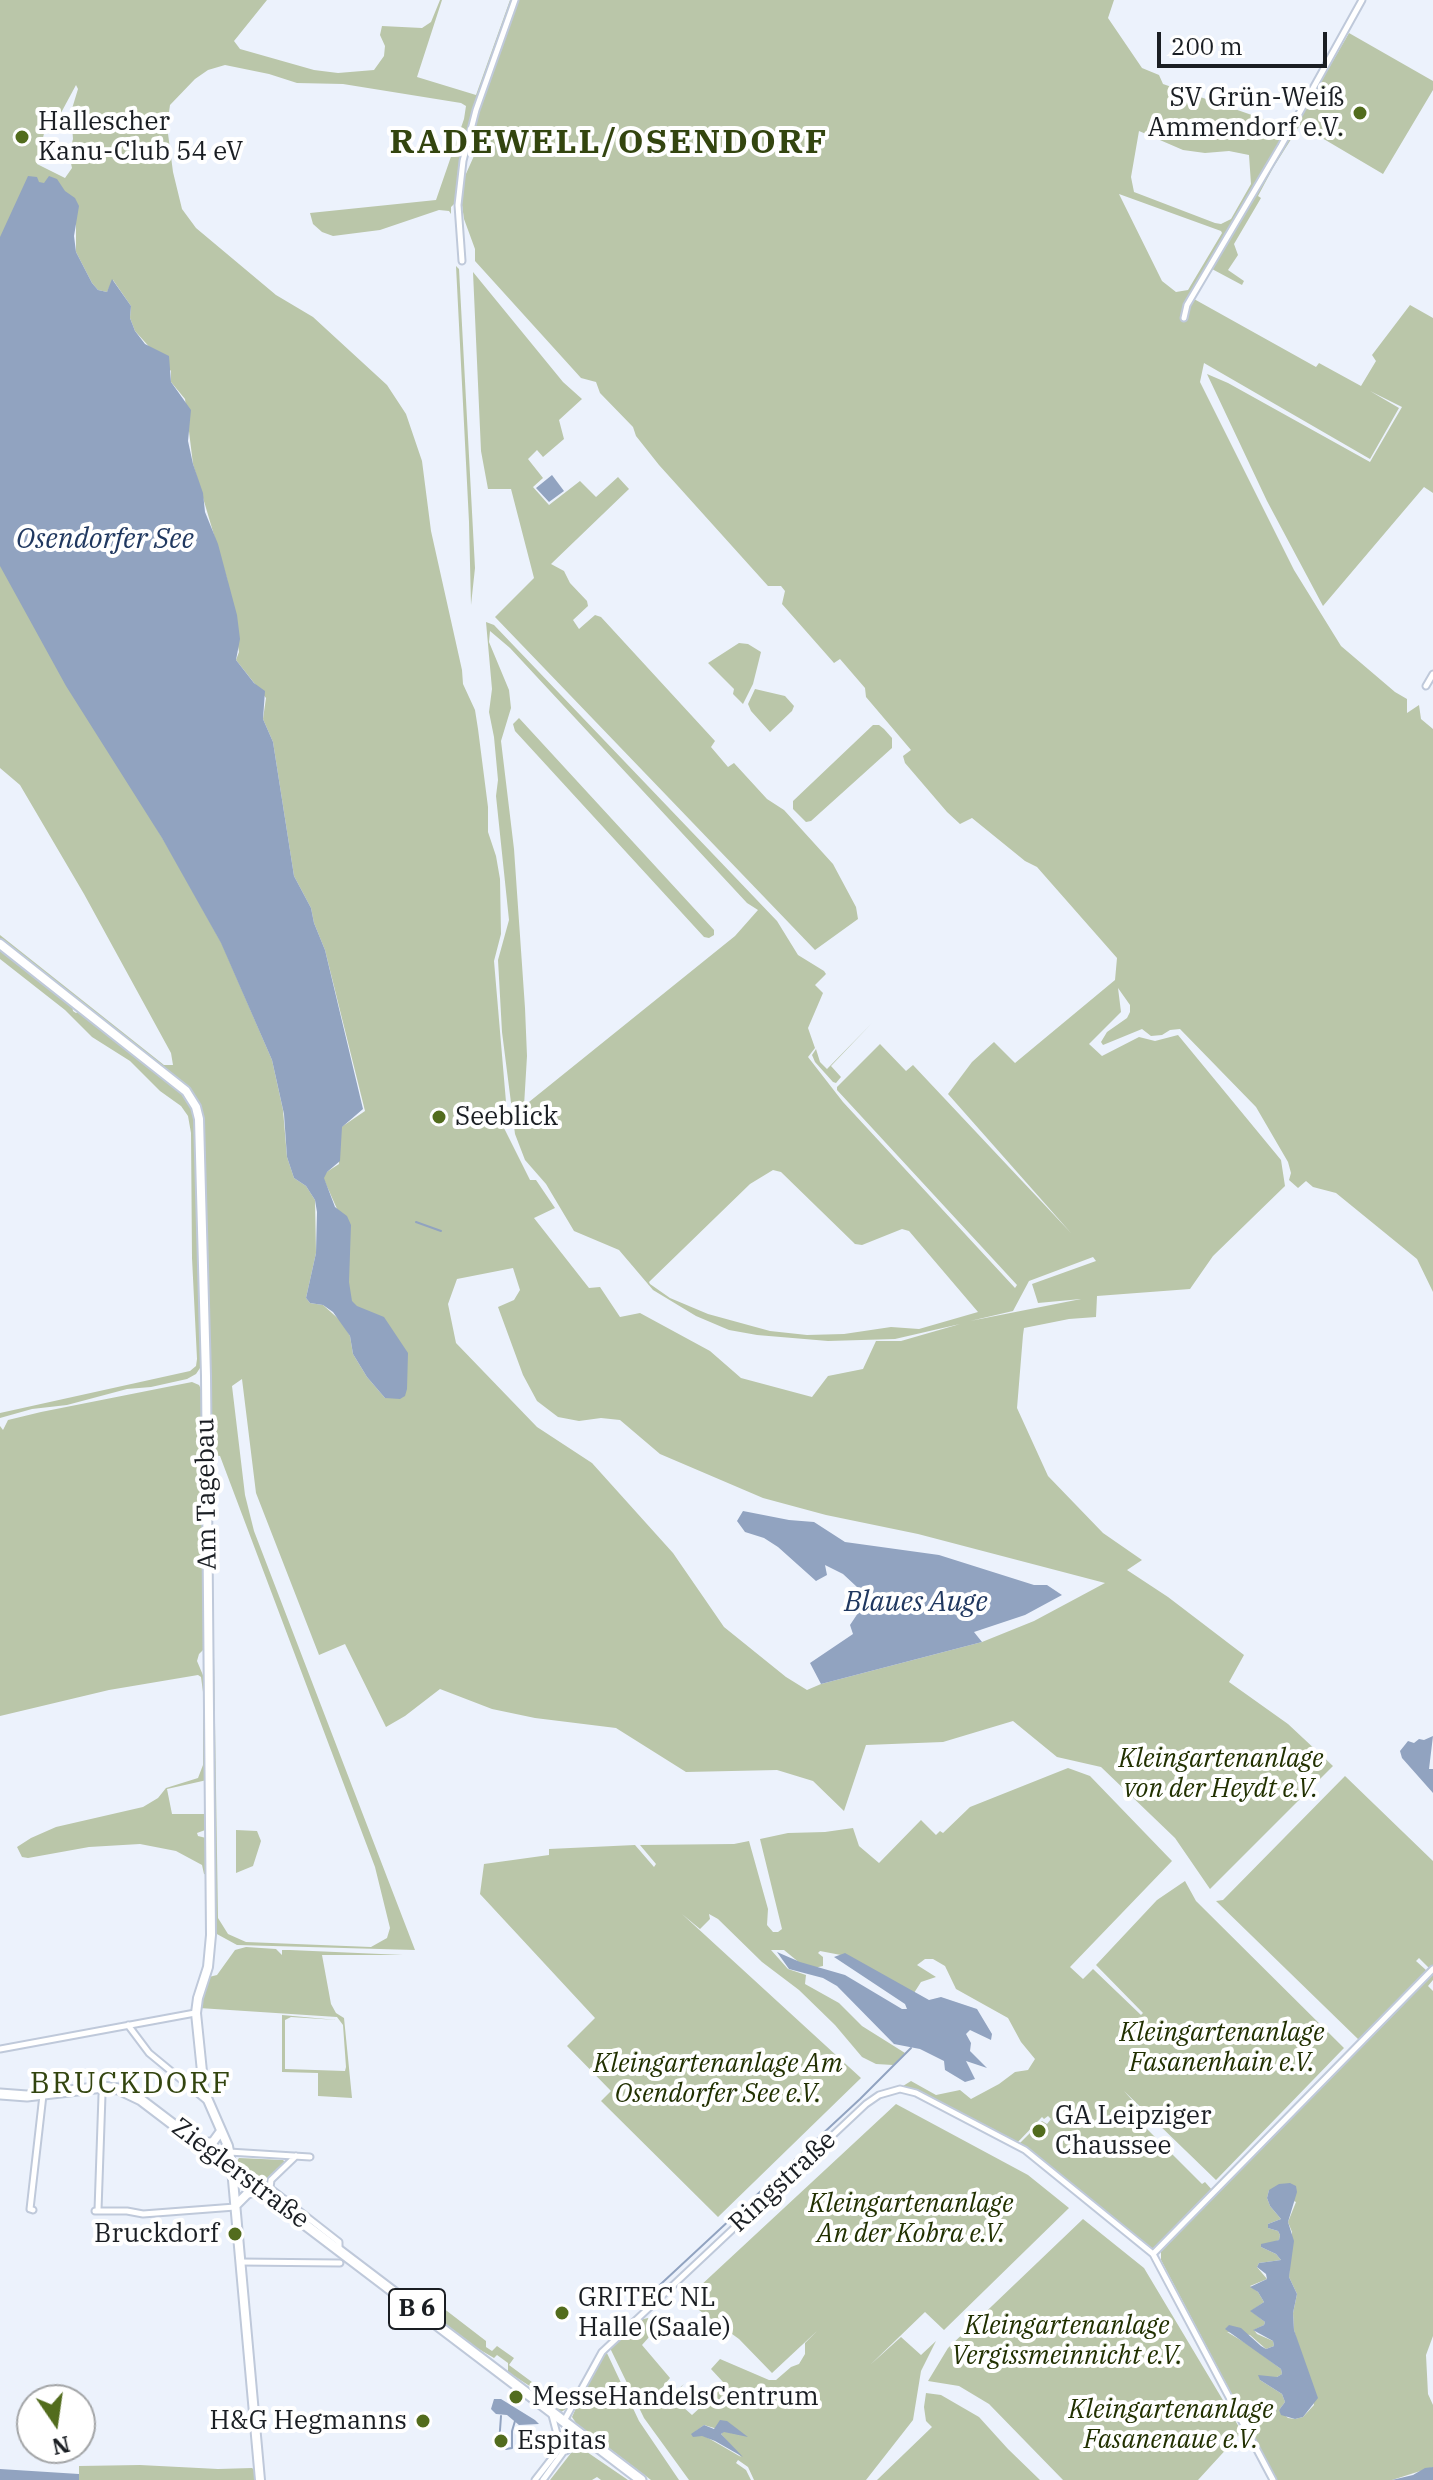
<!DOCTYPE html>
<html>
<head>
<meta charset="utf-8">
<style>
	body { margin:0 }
	#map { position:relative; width:1433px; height:2480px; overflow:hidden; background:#ecf2fc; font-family:"IBM Plex Serif",serif }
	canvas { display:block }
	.north { position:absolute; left:16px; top:2384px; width:80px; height:80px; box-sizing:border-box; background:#fff; border:2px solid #a3a5a7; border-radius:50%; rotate:167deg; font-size:22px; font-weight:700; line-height:32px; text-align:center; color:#1a1e23 }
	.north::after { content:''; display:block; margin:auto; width:28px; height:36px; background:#526c1d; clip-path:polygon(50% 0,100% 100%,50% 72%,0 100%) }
	.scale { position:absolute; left:1157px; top:32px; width:170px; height:36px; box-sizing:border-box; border:4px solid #1a1e23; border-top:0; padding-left:10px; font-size:24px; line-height:28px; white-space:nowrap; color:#1a1e23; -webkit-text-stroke:6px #fff; paint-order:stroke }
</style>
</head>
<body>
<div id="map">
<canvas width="1433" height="2480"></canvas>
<div class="north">N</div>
<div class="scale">200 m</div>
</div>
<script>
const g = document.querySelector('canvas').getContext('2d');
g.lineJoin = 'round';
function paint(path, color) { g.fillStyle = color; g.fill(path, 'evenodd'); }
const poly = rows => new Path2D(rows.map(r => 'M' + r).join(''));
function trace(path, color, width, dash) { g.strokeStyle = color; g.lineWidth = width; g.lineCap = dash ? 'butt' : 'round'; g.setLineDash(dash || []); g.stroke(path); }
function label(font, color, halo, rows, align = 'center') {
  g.font = font + ' "IBM Plex Serif",serif'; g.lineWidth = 8; g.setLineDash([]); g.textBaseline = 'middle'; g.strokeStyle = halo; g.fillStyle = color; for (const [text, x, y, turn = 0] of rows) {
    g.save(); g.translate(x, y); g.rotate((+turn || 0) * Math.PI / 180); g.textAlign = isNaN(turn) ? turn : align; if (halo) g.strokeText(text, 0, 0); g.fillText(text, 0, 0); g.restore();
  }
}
const green = poly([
	[0,0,267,0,234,41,240,49,314,70,338,73,374,70,384,56,385,46,380,35,382,26,422,28,431,22,440,0,442,0,417,77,476,95,510,0,1114,0,1108,18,1142,68,1159,75,1163,84,1289,128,1297,123,1349,33,1433,81,1433,90,1383,174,1300,125,1273,168,1258,196,1261,198,1234,244,1238,255,1228,270,1244,281,1242,285,1212,269,1194,299,1316,367,1319,363,1361,386,1376,361,1372,355,1410,305,1433,318,1433,493,1424,487,1323,606,1267,501,1207,374,1228,383,1370,462,1402,407,1370,391,1399,408,1370,459,1204,363,1200,382,1294,570,1341,646,1395,692,1407,699,1407,713,1419,705,1421,719,1433,729,1433,1292,1417,1259,1336,1193,1313,1187,1306,1181,1298,1188,1289,1180,1291,1173,1288,1162,1256,1107,1180,1029,1170,1030,1162,1035,1151,1036,1142,1029,1103,1045,1101,1042,1107,1032,1127,1018,1130,1012,1130,1005,1118,988,1121,1012,1089,1044,1102,1056,1139,1037,1155,1041,1178,1035,1281,1160,1285,1186,1213,1256,1190,1289,1097,1296,1096,1317,1069,1319,1024,1328,1023,1335,1017,1408,1048,1476,1103,1533,1142,1560,1127,1570,1168,1597,1244,1655,1229,1682,1288,1724,1333,1766,1210,1889,1175,1838,1101,1767,1057,1757,1013,1721,943,1742,866,1745,844,1811,813,1781,777,1770,686,1772,616,1728,535,1718,492,1709,440,1689,405,1716,386,1727,345,1644,319,1655,256,1493,242,1379,232,1386,245,1495,254,1531,415,1950,237,1945,215,1933,197,1103,0,941,0,935,164,1065,173,1065,171,1053,84,894,20,785,0,768,0,564,173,856,222,944,272,1060,283,1110,287,1157,294,1178,306,1186,315,1200,316,1253,306,1298,310,1303,323,1305,342,1322,350,1336,353,1354,367,1377,385,1398,387,1325,346,1300,349,1236,322,1175,339,1164,337,1130,365,1111,325,950,314,923,311,908,294,876,273,742,263,719,266,698,236,660,239,652,227,579,193,464,185,399,171,382,171,371,135,331,130,318,131,306,113,280,107,292,98,290,92,283,76,252,76,225,64,191,60,185,0,246],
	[225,65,269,74,297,83,343,84,461,103,466,106,464,119,436,200,310,213,313,224,322,232,333,236,380,230,439,210,449,211,451,214,451,207,456,202,458,170,468,127,482,138,465,176,461,198,464,219,475,249,475,261,581,378,596,382,600,393,633,427,636,436,659,465,768,586,781,586,785,591,782,604,834,663,840,659,865,688,866,697,911,750,903,756,905,763,947,812,960,824,972,818,1025,861,1037,867,1117,958,1115,980,1015,1063,994,1042,972,1062,948,1094,1071,1233,913,1065,906,1071,880,1044,837,1087,837,1090,1017,1285,1015,1288,843,1102,808,1057,815,1048,808,1028,823,993,815,985,826,974,824,971,798,955,777,921,494,625,486,622,492,689,489,712,494,737,498,780,496,796,509,920,498,960,502,1032,515,1134,525,1160,546,1184,574,1231,619,1250,653,1290,696,1316,729,1330,757,1335,828,1341,895,1339,960,1324,901,1341,876,1341,863,1369,828,1376,812,1397,741,1378,710,1351,640,1313,620,1317,600,1287,589,1288,534,1218,555,1208,536,1180,530,1180,504,1128,506,1102,494,961,501,934,500,879,496,856,488,832,488,807,478,729,475,710,463,684,462,670,431,531,422,461,406,414,387,385,313,317,276,295,196,228,182,209,173,172,167,126,170,105,195,79,208,70],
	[76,85,78,89,71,112,73,139,69,154,72,168,65,178,37,164,45,129,55,124],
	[1139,131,1183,150,1205,153,1229,151,1249,155,1251,184,1231,219,1221,224,1215,223,1134,192,1131,177],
	[1119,194,1221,231,1222,233,1188,290,1176,292,1162,281],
	[490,631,510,648,747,903,758,910,735,936,524,1106,527,1056,525,1008,514,849,501,741,511,708,509,690,489,642],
	[773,1170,781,1172,855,1244,862,1245,902,1229,909,1231,978,1312,919,1329,891,1327,844,1334,807,1335,770,1331,708,1314,670,1298,650,1284,649,1282,750,1184],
	[1093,1257,1096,1261,1032,1284,1038,1303,1081,1299,970,1321,1013,1311,1029,1281],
	[513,1268,520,1290,514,1300,498,1307,523,1375,537,1401,558,1417,579,1421,601,1418,620,1420,660,1454,763,1498,826,1515,918,1534,1105,1583,1034,1621,982,1642,821,1684,807,1690,786,1677,724,1627,673,1553,592,1463,537,1427,456,1343,448,1304,457,1279],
	[215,1455,220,1456,375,1867,390,1928,387,1938,371,1947,246,1942,228,1934,218,1918,211,1461],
	[456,266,459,269,475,568,471,605,469,522],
	[473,272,563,382,582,399,559,420,564,439,543,457,537,450,528,459,543,478,533,487,549,505,580,481,596,497,618,477,629,489,551,564,564,571,570,583,587,601,588,606,573,620,579,629,595,615,601,617,715,741,711,747,728,767,734,763,767,799,784,810,833,864,856,907,858,919,815,950,495,617,534,578,511,489,488,489,481,451],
	[739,643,748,644,761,652,753,684,743,704,733,694,734,689,708,663],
	[755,689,785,696,794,706,792,711,770,732,751,711,748,704],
	[519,718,714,930,714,935,709,938,704,937,515,731,513,724],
	[873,725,879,725,884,729,892,738,892,748,811,821,806,822,793,809,793,801],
	[0,948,72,1005,73,1011,76,1013,80,1011,180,1091,191,1108,197,1129,202,1365,196,1374,187,1379,151,1387,127,1389,67,1405,32,1409,0,1418,0,1413,190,1371,196,1366,197,1359,192,1258,191,1133,188,1116,181,1106,160,1091,130,1061,92,1037,65,1010,0,959],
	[872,1023,831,1066,841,1077,836,1083,833,1082,815,1062,812,1055,816,1049,820,1062,827,1069],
	[192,1382,199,1385,203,1393,205,1648,199,1654,197,1661,205,1680,207,1780,167,1789,172,1814,207,1814,208,1829,197,1833,198,1836,206,1838,208,1875,204,1874,202,1865,176,1851,140,1844,89,1847,28,1858,22,1857,17,1847,31,1838,56,1827,143,1807,158,1798,166,1788,198,1778,203,1765,203,1692,201,1677,198,1675,109,1690,0,1716,0,1426,3,1430,8,1420,41,1412],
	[1068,1768,1090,1776,1172,1861,1070,1967,1083,1979,1093,1969,1141,2015,1143,2013,1096,1965,1157,1900,1185,1881,1196,1901,1344,2048,1216,2180,1124,2091,1141,2110,1135,2117,1202,2184,1205,2182,1213,2191,1155,2249,1148,2248,1018,2145,1042,2121,1047,2124,1051,2119,1048,2116,1044,2119,1042,2117,1016,2144,903,2086,911,2081,936,2095,960,2090,971,2099,999,2084,1015,2072,1028,2070,1035,2059,1021,2042,1008,2018,956,1989,945,1966,933,1959,925,1959,917,1965,936,1977,921,1982,914,1993,846,1956,820,1951,818,1953,823,1957,823,1966,814,1968,801,1964,784,1950,771,1950,788,1969,806,1975,805,1984,839,2003,862,2026,905,2053,893,2065,876,2064,862,2057,835,2025,799,1990,762,1962,718,1919,709,1914,710,1919,700,1929,682,1914,861,2078,718,2217,601,2101,611,2091,567,2046,595,2018,480,1894,484,1864,549,1855,549,1849,635,1845,654,1867,656,1864,640,1845,734,1844,749,1841,768,1909,767,1925,773,1932,778,1932,782,1929,760,1839,788,1833,825,1832,853,1828,859,1846,879,1863,921,1820,936,1835,940,1831,943,1833,970,1807],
	[1345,1776,1433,1861,1433,1967,1430,1969,1419,1958,1416,1961,1426,1970,1426,1974,1359,2040,1216,1901,1223,1900],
	[236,1830,257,1831,261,1841,253,1866,236,1873],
	[246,1947,276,1949,282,1955,282,1950,290,1950,403,1955,322,1955,331,2004,336,2013,344,2018,352,2098,318,2096,318,2073,282,2072,282,2015,337,2020,291,2017,285,2020,285,2069,345,2071,346,2067,343,2025,337,2017,199,2008,209,1977,217,1975,235,1950],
	[1433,1971,1433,1980,1428,1986,1433,1991,1433,2336,1426,2355,1428,2394,1433,2405,1433,2467,1392,2480,1277,2480,1161,2260,1161,2251],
	[1269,2190,1296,2202,1288,2222,1292,2232,1289,2277,1297,2294,1293,2313,1294,2330,1314,2405,1303,2417,1295,2419,1288,2418,1279,2410,1285,2402,1282,2394,1260,2380,1277,2377,1282,2374,1281,2369,1249,2345,1227,2332,1250,2335,1266,2349,1274,2346,1273,2341,1257,2334,1254,2330,1264,2325,1265,2322,1251,2311,1264,2302,1258,2292,1250,2286,1267,2279,1257,2267,1259,2263,1281,2260,1276,2254,1261,2247,1279,2240,1280,2235,1278,2231,1268,2228,1268,2224,1281,2219,1270,2206,1267,2198],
	[896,2104,1028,2175,1069,2208,944,2330,925,2312,870,2365,901,2337,921,2355,936,2341,921,2371,913,2420,866,2480,754,2480,748,2467,738,2460,736,2463,746,2470,751,2480,689,2480,644,2418,610,2348,639,2320,648,2318,658,2327,642,2345,670,2378,662,2388,670,2396,684,2384,672,2397,692,2415,703,2405,706,2407,709,2404,707,2401,723,2382,711,2369,720,2359,769,2380,776,2380,791,2367,799,2364,805,2354,805,2343,817,2331,772,2373,739,2339,685,2300],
	[704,2425,748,2438,724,2431,721,2434,741,2457,696,2431],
	[239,2158,283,2160,285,2162,265,2180,265,2186,240,2167,237,2161],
	[1083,2219,1144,2268,1242,2432,1198,2480,1063,2480,989,2404,959,2386,928,2381,948,2348],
	[421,2291,486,2341,486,2347,492,2351,497,2346,514,2358,509,2365,563,2405,571,2402,568,2408,561,2412,542,2394,508,2372,508,2363,497,2355,494,2358,477,2348,408,2295],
	[606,2351,639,2421,679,2480,651,2480,576,2423,572,2417,594,2368],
	[926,2393,941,2395,979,2417,1008,2449,1040,2480,877,2480,932,2427,926,2421,924,2407],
	[577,2449,587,2452,628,2480,601,2480,597,2477,592,2480,550,2480,571,2453],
	[140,2465,218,2469,252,2468,256,2471,257,2480,79,2480,79,2466]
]);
const water = poly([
	[28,176,37,177,39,182,44,183,49,176,57,179,65,191,75,198,79,206,74,236,76,252,92,283,98,290,107,292,112,279,131,306,130,318,135,331,145,344,169,356,171,382,191,410,188,441,193,464,203,493,205,512,218,544,237,615,240,639,236,660,254,683,265,691,263,719,273,742,294,876,311,908,314,923,325,950,363,1109,342,1127,340,1161,327,1172,324,1178,335,1207,347,1216,351,1225,349,1282,352,1301,357,1306,384,1317,408,1353,407,1389,405,1396,400,1399,385,1398,367,1377,353,1354,350,1336,333,1312,323,1305,310,1303,306,1298,316,1253,317,1212,315,1200,306,1186,294,1178,287,1157,284,1114,272,1060,221,943,162,838,66,686,0,566,0,237],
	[552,475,564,491,549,502,536,488],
	[743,1511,789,1520,814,1522,845,1542,939,1555,1034,1585,1047,1585,1062,1595,1025,1615,974,1632,982,1642,821,1684,810,1663,853,1634,850,1625,862,1607,857,1587,843,1574,825,1565,827,1575,816,1581,778,1547,764,1538,745,1532,737,1521],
	[1433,1736,1429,1769,1433,1769,1433,1793,1402,1758,1400,1751,1408,1741,1414,1743,1419,1739,1424,1740],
	[777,1952,800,1962,845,1975,902,2009,907,2009,905,2004,834,1957,845,1953,929,2000,941,1997,977,2009,992,2034,991,2040,970,2030,966,2034,971,2043,970,2051,987,2068,966,2061,975,2079,965,2082,945,2070,944,2061,920,2049,894,2044,837,1986,823,1978,789,1969],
	[1290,2183,1296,2186,1297,2192,1288,2222,1294,2241,1289,2277,1297,2294,1293,2313,1294,2330,1318,2398,1303,2417,1295,2419,1281,2415,1279,2410,1285,2402,1282,2394,1260,2380,1258,2375,1277,2377,1282,2374,1281,2369,1225,2329,1229,2325,1241,2328,1261,2346,1266,2349,1274,2346,1273,2341,1253,2330,1264,2325,1265,2322,1250,2311,1264,2302,1258,2292,1250,2287,1267,2279,1266,2274,1257,2267,1259,2263,1281,2260,1276,2254,1261,2247,1261,2244,1279,2240,1280,2235,1278,2231,1268,2228,1268,2224,1281,2219,1270,2206,1267,2198,1269,2190,1279,2184],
	[494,2399,501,2399,535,2420,539,2424,519,2425,507,2415,496,2414,491,2409],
	[720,2420,727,2421,748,2437,724,2432,721,2434,743,2457,715,2441,702,2436,693,2437,691,2434,704,2425,714,2429],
	[1433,2467,1433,2480,1392,2480,1413,2475,1425,2468],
	[0,2469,79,2474,79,2480,0,2480]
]);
const stream = poly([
	[416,1222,441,1231],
	[649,2295,860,2099,911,2048],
	[501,2416,499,2444,506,2449,512,2448,512,2431,515,2421]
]);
const street = poly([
	[462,261,458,205,463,161,476,110,515,0],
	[1184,318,1187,305,1281,146,1362,0],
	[1426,686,1433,674],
	[128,2025,149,2053,206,2100],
	[0,2049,195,2013],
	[229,2152,310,2157],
	[296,2156,271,2180,270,2188,339,2242,339,2250],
	[33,2210,30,2209,43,2095],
	[98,2210,102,2095],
	[95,2211,127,2211,143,2214,235,2207],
	[1153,2254,1433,1969],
	[240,2262,340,2263],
	[552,2415,557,2434,555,2448],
	[564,2421,602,2352,866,2104,879,2095,900,2089,916,2093,1025,2150,1153,2254,1273,2480],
	[566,2451,577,2444,594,2446],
	[535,2480,574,2430],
	[543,2480,572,2440,574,2431]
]);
const secondary = poly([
	[0,944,186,1091,196,1107,199,1119,206,1376,211,1935,208,1967,198,1998,196,2013,204,2091,228,2146,232,2169,260,2480],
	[201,2144,213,2142,221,2131],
	[236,2205,247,2194,254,2191,264,2193]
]);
const primary = poly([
	[0,2094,27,2096,103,2087,118,2089,141,2100,641,2480]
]);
const markers = [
	[1360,113,8,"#526c1d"],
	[22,137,8,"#526c1d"],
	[439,1117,8,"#526c1d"],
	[1039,2131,8,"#526c1d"],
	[235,2234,8,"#526c1d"],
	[562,2313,8,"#526c1d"],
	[516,2397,8,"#526c1d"],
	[423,2421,8,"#526c1d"],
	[501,2441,8,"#526c1d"]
];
const shields = [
	[417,2309,56]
];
const shieldNames = [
	["B 6",417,2309]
];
const poiNames = [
	["SV Grün-Weiß",1344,98,"right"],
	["Ammendorf e.V.",1344,128,"right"],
	["Hallescher",38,122],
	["Kanu-Club 54 eV",38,152],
	["Seeblick",455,1117],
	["GA Leipziger",1055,2116],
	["Chaussee",1055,2146],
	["Bruckdorf",219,2234,"right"],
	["GRITEC NL",578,2298],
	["Halle (Saale)",578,2328],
	["MesseHandelsCentrum",532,2397],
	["H&G Hegmanns",407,2421,"right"],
	["Espitas",517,2441]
];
const streetNames = [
	["Am Tagebau",207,1494,-91],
	["Zieglerstraße",240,2174,37],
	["Ringstraße",783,2182,-43]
];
const parkNames = [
	["Kleingartenanlage",1221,1759],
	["von der Heydt e.V.",1221,1789],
	["Kleingartenanlage",1222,2033],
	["Fasanenhain e.V.",1222,2063],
	["Kleingartenanlage Am",718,2064],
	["Osendorfer See e.V.",718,2094],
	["Kleingartenanlage",911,2204],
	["An der Kobra e.V.",911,2234],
	["Kleingartenanlage",1067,2326],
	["Vergissmeinnicht e.V.",1067,2356],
	["Kleingartenanlage",1171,2410],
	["Fasanenaue e.V.",1171,2440]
];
const waterNames = [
	["Osendorfer See",105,540],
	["Blaues Auge",916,1603]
];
const quarterNames = [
	["BRUCKDORF",131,2084]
];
const districtNames = [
	["RADEWELL/OSENDORF",609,143]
];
paint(green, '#bac6a9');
paint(water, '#91a3c0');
trace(stream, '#91a3c0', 2);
trace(street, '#bfc9da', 9);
trace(secondary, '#bfc9da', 12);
trace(primary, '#bfc9da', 13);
trace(street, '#fff', 5);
trace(secondary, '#fff', 8);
trace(primary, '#fff', 9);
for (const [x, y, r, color] of markers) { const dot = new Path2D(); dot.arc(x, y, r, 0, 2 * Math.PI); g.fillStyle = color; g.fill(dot); trace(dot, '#fff', 3); }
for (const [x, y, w] of shields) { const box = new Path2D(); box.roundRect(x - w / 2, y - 20, w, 40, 6); g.fillStyle = '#fff'; g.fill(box); trace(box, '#1a1e23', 2); }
label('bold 24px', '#1a1e23', null, shieldNames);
label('26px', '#1a1e23', '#fff', poiNames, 'left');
label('26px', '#1a1e23', '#fff', streetNames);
label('italic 26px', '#213000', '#fff', parkNames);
label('italic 28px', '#203860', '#fff', waterNames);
g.letterSpacing = '2px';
label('30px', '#33450f', '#fff', quarterNames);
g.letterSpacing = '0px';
g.letterSpacing = '2px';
label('bold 34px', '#33450f', '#fff', districtNames);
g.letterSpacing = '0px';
</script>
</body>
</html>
